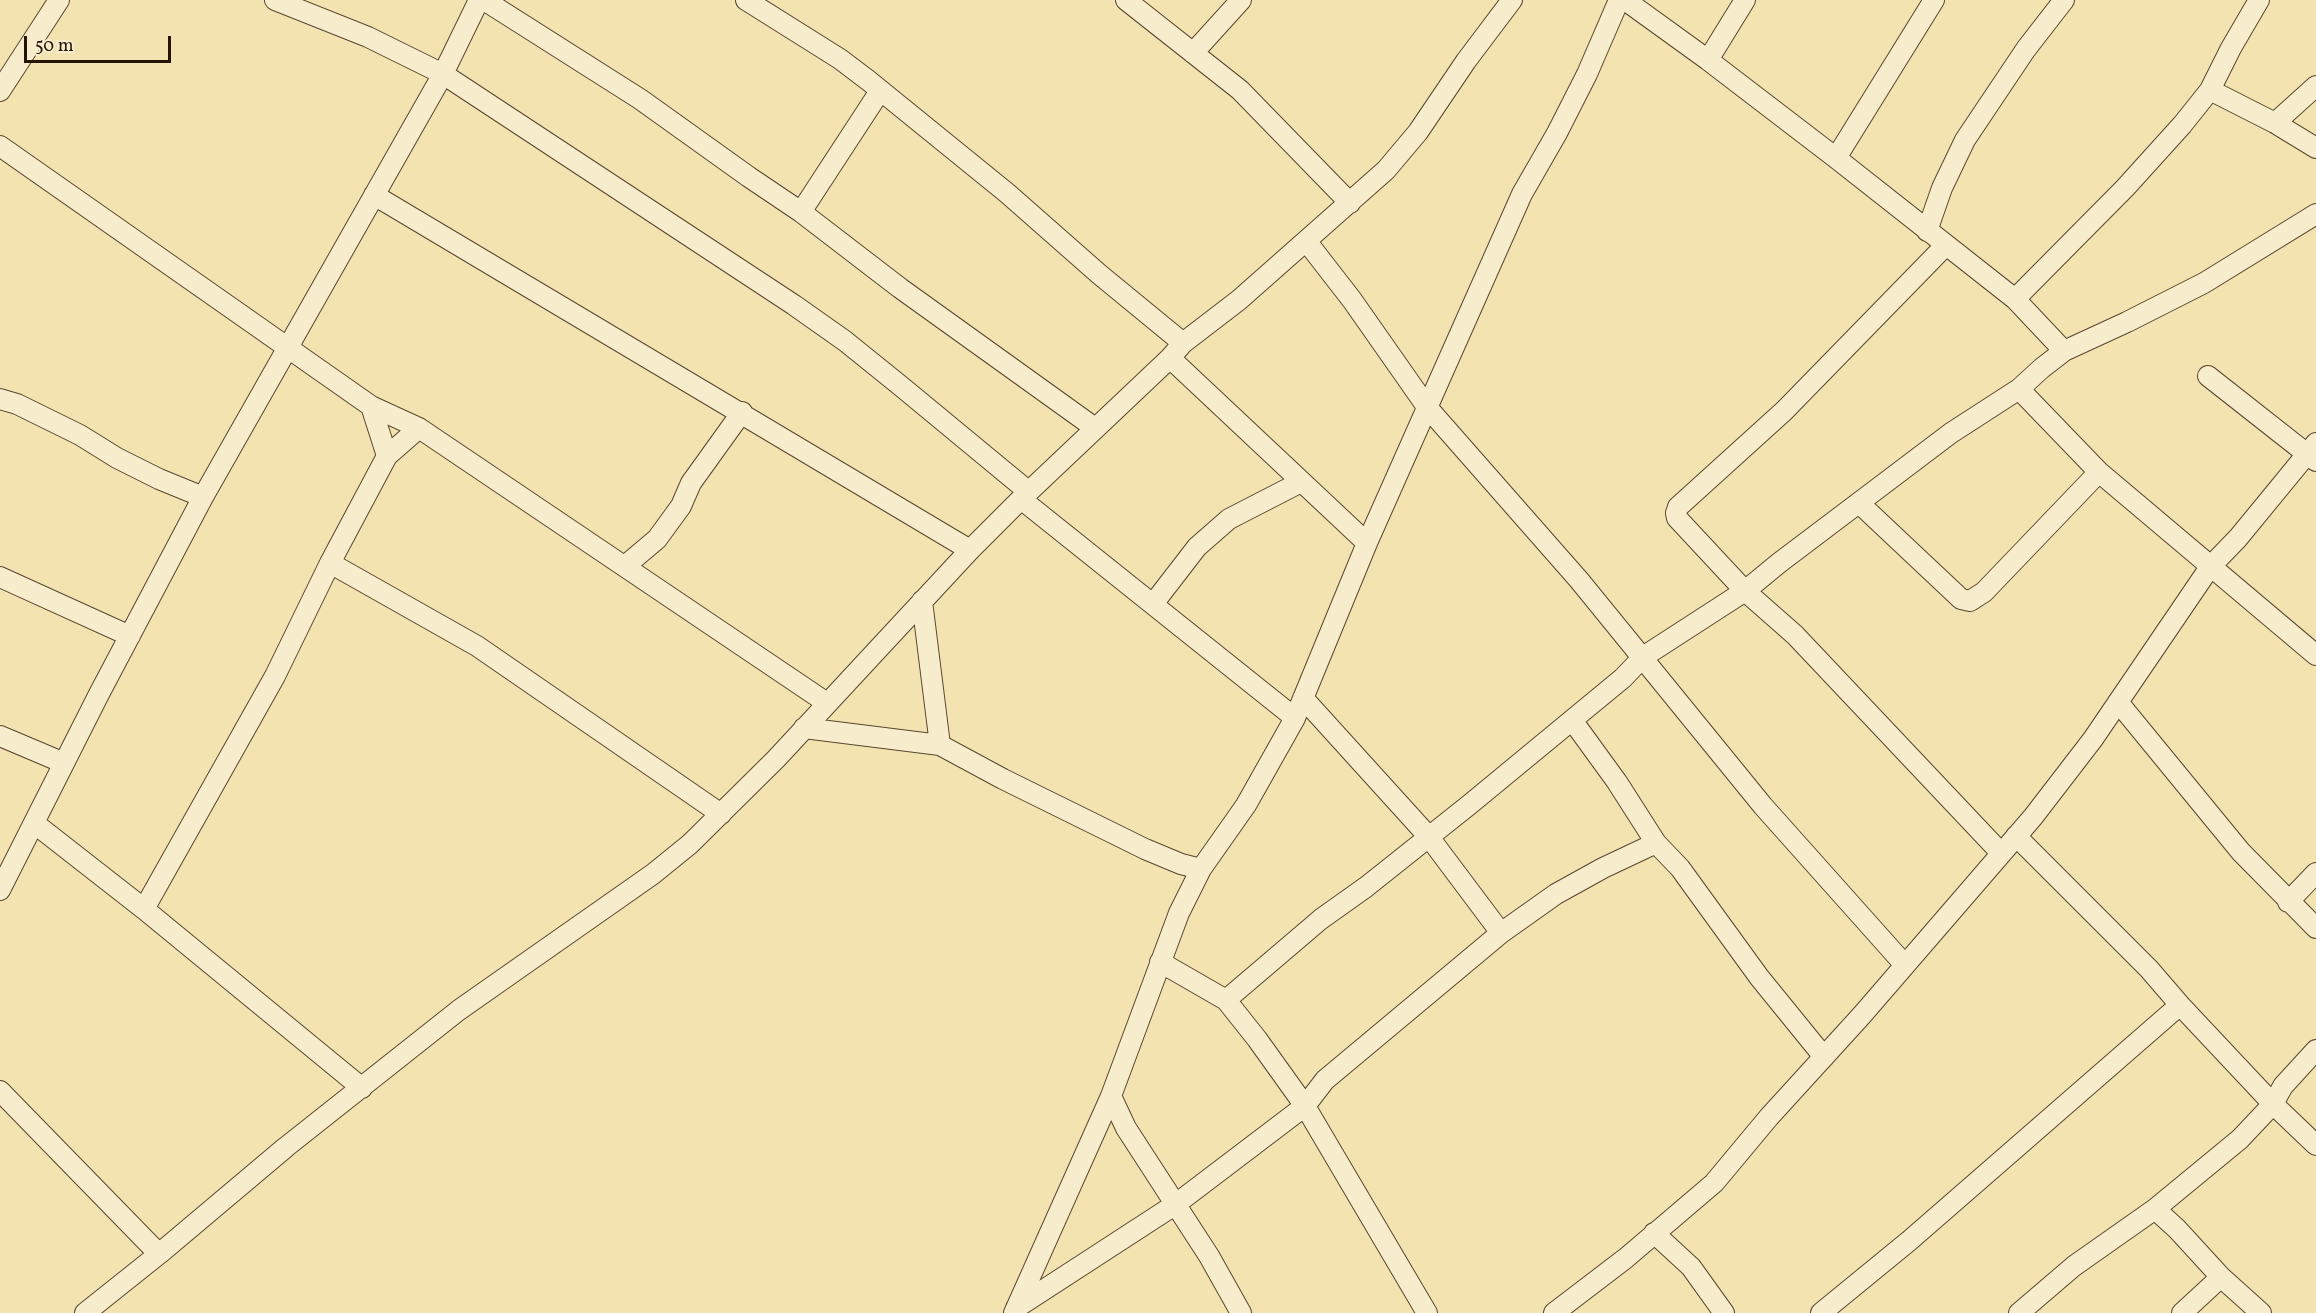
<!DOCTYPE html>
<html>
<head>
<meta charset="utf-8">
<style>
	body { margin:0 }
	#map { position:relative; width:2316px; height:1313px; overflow:hidden; background:#f3e3b0; font-family:Vollkorn,serif }
	canvas { display:block }
	.scale { position:absolute; left:24px; top:36px; width:147px; height:27px; box-sizing:border-box; border:3px solid #251304; border-top:0; padding-left:8px; font-size:18px; line-height:21px; white-space:nowrap; color:#251304; -webkit-text-stroke:4px #f7edcc; paint-order:stroke }
</style>
</head>
<body>
<div id="map">
<canvas width="2316" height="1313"></canvas>
<div class="scale">50 m</div>
</div>
<script>
const g = document.querySelector('canvas').getContext('2d');
g.lineJoin = 'round';
const poly = rows => new Path2D(rows.map(r => 'M' + r).join(''));
function trace(path, color, width, dash) { g.strokeStyle = color; g.lineWidth = width; g.lineCap = dash ? 'butt' : 'round'; g.setLineDash(dash || []); g.stroke(path); }
const minor = poly([
	[275,0,368,37,443,74,794,305,845,341,902,387,1029,492],
	[484,0,640,99,749,177,801,212,900,288,1095,428],
	[746,0,840,59,869,81,1007,193,1099,274,1183,343],
	[1126,0,1240,90,1350,203],
	[1625,0,1708,60,1836,158,2015,299,2064,351,2127,322,2204,283,2316,214],
	[1193,53,1241,0],
	[1708,60,1745,0],
	[2210,90,2275,123,2316,148],
	[0,91,59,0],
	[2275,123,2316,86],
	[0,146,371,406,419,428,827,703],
	[1836,158,1934,0],
	[374,195,970,550],
	[801,212,880,91],
	[1927,231,1942,188,1965,140,2026,49,2064,0],
	[1307,242,1352,300,1427,407,1579,580,1763,806,1904,964],
	[1945,246,1784,411,1678,507,1676,513,1677,518,1745,591,1795,635,2001,853],
	[2015,299,2125,188,2182,125,2210,90,2231,48,2259,0],
	[1170,358,1367,543],
	[2208,376,2316,461],
	[2019,389,2099,472,2316,655],
	[0,399,17,404,80,435,117,458,159,479,203,497],
	[371,406,387,456],
	[1021,499,1295,718],
	[1859,503,1961,599,1970,601,1984,592,2099,472],
	[330,563,477,646,721,814],
	[625,566,657,539,681,506,691,483,742,412],
	[0,577,130,636],
	[922,601,940,745],
	[1153,604,1197,547,1229,519,1301,482],
	[1303,698,1429,837,1501,933],
	[2118,702,2241,852,2316,928],
	[1572,720,1617,782,1656,843,1680,868,1759,977,1824,1057],
	[804,728,940,745,1003,779,1145,849,1181,864,1201,869],
	[0,736,64,763],
	[34,823,144,909,362,1088],
	[2016,836,2149,969,2180,1005,2273,1104,2316,1145],
	[0,890,99,694,203,497,443,74,479,0],
	[2288,902,2316,873],
	[144,909,275,676,330,563,387,456,419,428],
	[1160,962,1226,1000,1257,1039,1305,1106,1427,1313],
	[1226,1000,1321,919,1366,887,1469,805,1623,678,1643,657,1745,591,1779,563,1951,433,2019,389,2042,368,2064,351],
	[0,1091,159,1254],
	[1111,1096,1126,1128,1209,1256,1241,1313],
	[2155,1209,2177,1229,2221,1277,2261,1313],
	[1654,1233,1691,1267,1724,1313],
	[1016,1308,1176,1204,1305,1106,1325,1080,1501,933,1556,894,1603,868,1656,843],
	[85,1313,159,1254,286,1147,459,1010,653,874,690,844,776,759,970,550,1021,499,1170,358,1183,343,1239,300,1386,170,1418,132,1466,61,1512,0],
	[1014,1313,1111,1096,1179,913,1201,869,1246,805,1295,718,1367,543,1522,194,1557,133,1587,74,1619,0],
	[1554,1313,1626,1258,1714,1183,1769,1117,1862,1015,2033,817,2093,739,2210,567,2238,538,2316,443],
	[1821,1313,1909,1241,2180,1005],
	[2019,1313,2074,1266,2155,1209,2240,1139,2273,1104,2283,1086,2316,1050],
	[2182,1313,2221,1277]
]);
trace(minor, '#58472f', 22);
trace(minor, '#f7edcc', 20);
</script>
</body>
</html>
